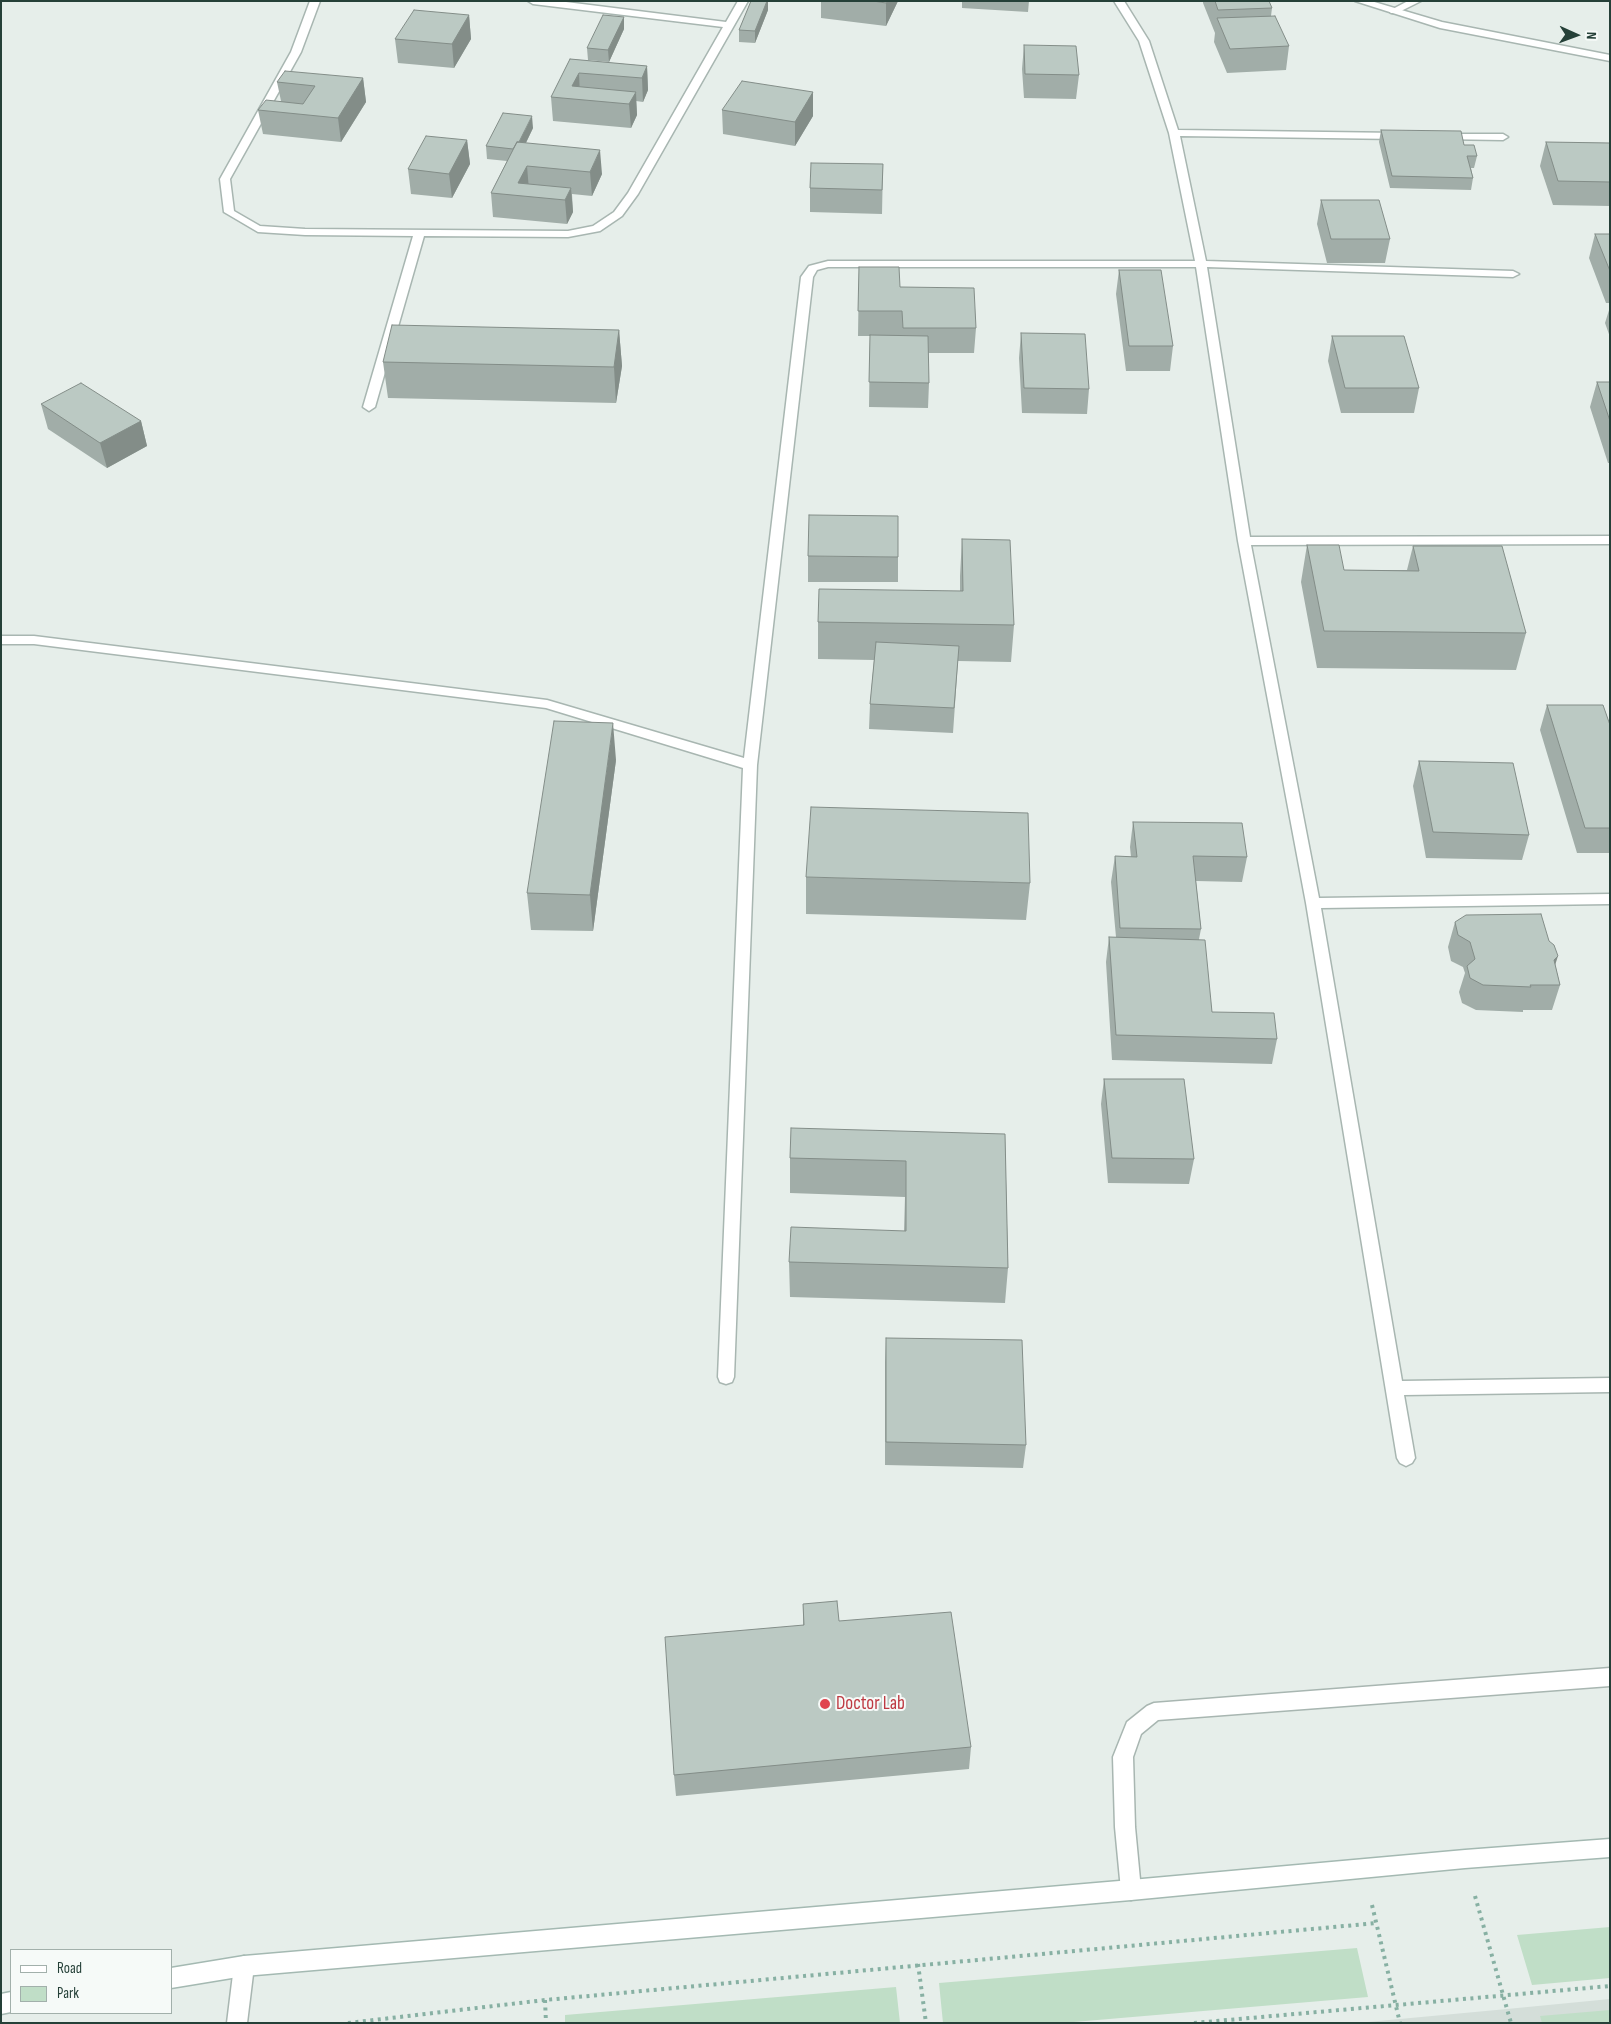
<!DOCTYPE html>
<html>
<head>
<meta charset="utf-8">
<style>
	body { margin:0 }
	#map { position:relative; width:1611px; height:2024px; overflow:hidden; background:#e6eeea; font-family:"Sofia Sans Condensed",sans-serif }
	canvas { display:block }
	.frame { position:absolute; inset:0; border:2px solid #254038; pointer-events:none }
	.legend { position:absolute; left:10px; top:1949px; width:162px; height:65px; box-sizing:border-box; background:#f6faf8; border:1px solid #a2b0ab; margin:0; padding:6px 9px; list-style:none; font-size:15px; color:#254038 }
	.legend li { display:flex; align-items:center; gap:10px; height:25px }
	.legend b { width:25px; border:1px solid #a2b0ab }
	.north { position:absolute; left:1551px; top:10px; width:50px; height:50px; -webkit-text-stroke:4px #f6faf8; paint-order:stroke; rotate:92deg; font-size:14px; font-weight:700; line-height:20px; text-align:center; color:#254038 }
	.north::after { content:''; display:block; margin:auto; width:18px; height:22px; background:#254038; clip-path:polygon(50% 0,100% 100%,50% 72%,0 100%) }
</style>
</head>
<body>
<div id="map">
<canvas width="1611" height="2024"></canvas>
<div class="frame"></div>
<ul class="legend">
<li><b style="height:6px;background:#fff"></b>Road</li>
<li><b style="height:14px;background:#c0dec7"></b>Park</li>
</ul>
<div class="north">N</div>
</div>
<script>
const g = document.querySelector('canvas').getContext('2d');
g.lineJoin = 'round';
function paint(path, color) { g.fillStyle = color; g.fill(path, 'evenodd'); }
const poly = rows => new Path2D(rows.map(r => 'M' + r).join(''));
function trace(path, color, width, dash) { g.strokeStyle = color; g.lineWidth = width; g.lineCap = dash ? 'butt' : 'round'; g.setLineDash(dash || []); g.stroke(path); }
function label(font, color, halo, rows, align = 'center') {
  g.font = font + ' "Sofia Sans Condensed",sans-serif'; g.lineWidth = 4; g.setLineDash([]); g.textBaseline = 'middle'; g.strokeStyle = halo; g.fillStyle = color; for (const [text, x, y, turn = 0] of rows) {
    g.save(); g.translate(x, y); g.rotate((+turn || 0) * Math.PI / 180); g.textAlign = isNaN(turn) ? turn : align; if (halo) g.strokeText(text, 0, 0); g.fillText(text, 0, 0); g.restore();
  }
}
const built = poly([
	[1610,1999,1610,2023,1357,2023,1507,2009]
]);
const green = poly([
	[1610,1927,1610,1978,1532,1985,1517,1935],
	[1357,1948,1368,1997,1062,2023,943,2023,939,1983],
	[896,1987,900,2023,565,2023,565,2015],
	[1610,2010,1610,2023,1542,2023,1540,2016]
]);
const path = poly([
	[1475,1896,1511,2023],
	[1372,1905,1400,2023],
	[918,1964,926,2023],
	[545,2000,546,2023],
	[348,2023,545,2000,1377,1923],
	[1194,2023,1610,1986]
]);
const lane = poly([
	[1408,1,1421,1,1397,13,1391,13,1389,11,1408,1],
	[1610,1668,1610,1686,1158,1720,1141,1734,1133,1757,1135,1827,1141,1890,1138,1897,1131,1900,1124,1897,1121,1890,1115,1827,1113,1757,1127,1722,1147,1706,1154,1703,1610,1668],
	[244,1956,251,1959,254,1966,247,2023,227,2023,234,1966,237,1959,244,1956]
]);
const street = poly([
	[310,1,320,1,301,52,230,179,234,211,260,226,305,229,568,231,593,226,614,212,628,193,723,27,533,4,528,1,558,1,726,22,738,1,748,1,638,194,622,216,600,231,568,237,424,236,375,407,369,411,363,407,413,236,305,235,258,232,224,212,220,179,291,52,310,1],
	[1114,1,1124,1,1149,41,1178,130,1399,133,1404,136,1399,139,1180,136,1206,261,1513,271,1519,274,1513,277,1207,267,1250,537,1610,536,1610,544,1251,545,1319,898,1610,894,1610,904,1321,908,1402,1381,1610,1378,1610,1392,1404,1395,1415,1458,1412,1463,1406,1466,1400,1463,1397,1458,1306,903,1238,541,1196,267,828,267,817,270,813,277,757,765,734,1377,732,1382,726,1384,720,1382,718,1377,743,768,546,708,34,644,1,644,1,636,34,636,547,700,744,758,801,277,809,266,828,261,1195,261,1169,133,1139,41,1114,1],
	[1355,1,1371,1,1442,22,1610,55,1610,61,1440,28,1355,1],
	[1442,134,1503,134,1508,137,1503,140,1438,139,1437,137,1438,135,1442,134]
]);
const secondary = poly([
	[1610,1839,1610,1857,1465,1868,1131,1900,244,1976,171,1988,171,1968,244,1956,1131,1880,1465,1850,1610,1839],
	[11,1992,11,2012,1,2014,1,1994,11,1992]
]);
const wall = poly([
	[751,1,768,1,768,10,755,43,739,42,739,30],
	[821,1,898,1,886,26,821,18],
	[962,1,1029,1,1028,12,962,8],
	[1203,1,1215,1,1272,8,1271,16,1289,46,1286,70,1227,73,1214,42,1215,33,1203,3],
	[469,15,471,39,454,68,398,63,395,39],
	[624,17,624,29,609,62,588,60,587,48],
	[1024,45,1079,75,1076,99,1024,98,1022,69],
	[570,59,647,66,648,90,643,102,636,101,637,115,631,128,553,121,551,97],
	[363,78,366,102,341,142,263,134,258,110,281,101,277,82],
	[813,92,813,116,795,146,723,134,722,110],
	[533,128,526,143,602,174,592,196,572,194,573,212,567,224,493,217,491,193,507,161,487,159,486,146],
	[1381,130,1464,145,1477,156,1474,168,1471,168,1473,178,1471,190,1390,188,1379,142],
	[467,140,470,164,452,198,411,194,408,169],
	[1546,142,1610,143,1610,206,1553,205,1540,166],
	[883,164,882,214,810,212,810,188],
	[1321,200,1390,239,1385,263,1327,263,1317,224],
	[1595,234,1610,234,1610,303,1606,303,1589,258],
	[859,267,900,287,976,328,974,353,928,353,929,383,928,408,869,407,870,336,858,336],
	[1119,270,1173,346,1170,371,1126,371,1116,294],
	[1610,307,1610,337,1605,323],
	[619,330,622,366,616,403,388,398,383,362],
	[1021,333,1089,389,1087,414,1022,413,1019,358],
	[1332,336,1419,388,1414,413,1341,413,1328,361],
	[1597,382,1610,382,1610,463,1608,463,1590,407],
	[41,404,141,421,147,446,107,468,48,429],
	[962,539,1014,625,1011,662,958,661,953,733,869,729,870,704,874,660,818,659,818,622,960,591,960,576],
	[1307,545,1344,570,1407,570,1413,546,1526,633,1516,670,1317,668,1301,582],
	[808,556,898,557,898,582,808,582],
	[1547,705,1610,725,1610,853,1577,853,1540,730],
	[616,760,593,931,531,930,527,893],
	[1419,761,1529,835,1522,860,1426,858,1413,786],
	[1133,822,1247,857,1242,882,1196,881,1201,929,1199,939,1212,1012,1277,1039,1272,1064,1112,1060,1106,962,1109,937,1116,937,1111,882,1115,856,1131,857,1130,847],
	[806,877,1030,883,1026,920,806,914],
	[1455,922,1555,964,1560,985,1552,1010,1523,1010,1523,1012,1476,1010,1462,1003,1459,992,1465,973,1463,967,1451,961,1448,947],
	[1104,1079,1194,1159,1189,1184,1108,1183,1101,1104],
	[1005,1134,1008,1268,1005,1303,790,1297,789,1262,904,1231,905,1197,790,1193,790,1158],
	[886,1338,1026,1445,1023,1468,885,1465,885,1362],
	[803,1604,971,1747,969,1769,676,1796,674,1775,803,1625]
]);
const shadedWall = poly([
	[767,1,768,1,768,10,755,43,755,31],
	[887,1,898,1,886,26,886,3],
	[469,15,471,39,454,68,452,44],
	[624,17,624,29,609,62,608,50],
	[647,66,648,90,643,102,642,78],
	[579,73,580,96,572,86],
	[363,78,366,102,341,142,338,118],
	[636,92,637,115,631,128,629,104],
	[813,92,813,116,795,146,795,122],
	[532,116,533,128,517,161,516,149],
	[467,140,470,164,452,198,449,174],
	[600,150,602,174,592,196,590,172],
	[527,166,529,190,518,183],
	[571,188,573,212,567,224,565,200],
	[619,330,622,366,616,403,614,367],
	[141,421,147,446,107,468,100,443],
	[613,723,616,760,593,931,590,895],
	[1558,956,1550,981,1545,985,1554,960]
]);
const building = poly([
	[751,1,767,1,755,31,739,30,751,1],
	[873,1,887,1,886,3,873,1],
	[1215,1,1269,1,1272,8,1218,10,1215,1],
	[414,10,469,15,452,44,395,39,414,10],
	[603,15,624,17,608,50,587,48,603,15],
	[1275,16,1289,46,1230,49,1217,18,1275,16],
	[1024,45,1076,46,1079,75,1025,74,1024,45],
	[570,59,647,66,642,78,579,73,572,86,636,92,629,104,551,97,570,59],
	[285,71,363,78,338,118,258,110,266,100,303,104,315,86,277,82,285,71],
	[742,81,813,92,795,122,722,110,742,81],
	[503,113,532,116,519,142,517,142,513,149,486,146,503,113],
	[1381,130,1461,131,1464,145,1474,145,1477,156,1467,156,1473,178,1392,176,1381,130],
	[426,136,467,140,449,174,408,169,426,136],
	[517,142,600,150,590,172,527,166,518,183,571,188,565,200,491,193,517,142],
	[1546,142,1610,143,1610,182,1558,181,1546,142],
	[811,163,883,164,882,190,810,188,811,163],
	[1321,200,1379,200,1390,239,1331,239,1321,200],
	[1595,234,1610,234,1610,271,1595,234],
	[859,267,899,267,900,287,974,288,976,328,903,328,902,311,858,311,859,267],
	[1119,270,1161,270,1173,346,1129,346,1119,270],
	[392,325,619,330,614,367,383,362,392,325],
	[1021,333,1085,334,1089,389,1024,388,1021,333],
	[870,335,928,336,929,383,869,382,870,335],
	[1332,336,1404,336,1419,388,1345,388,1332,336],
	[1597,382,1610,382,1610,421,1597,382],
	[81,383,141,421,100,443,41,404,81,383],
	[809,515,898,516,898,557,808,556,809,515],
	[962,539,1010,540,1014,625,818,622,819,589,963,591,962,539],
	[1307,545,1339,545,1344,570,1419,571,1413,546,1502,546,1526,633,1324,631,1307,545],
	[876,642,959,646,954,708,870,704,876,642],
	[1547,705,1603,705,1610,725,1610,828,1585,828,1547,705],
	[554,721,613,723,590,895,527,893,554,721],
	[1419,761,1513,763,1529,835,1433,832,1419,761],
	[811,807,1028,813,1030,883,806,877,811,807],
	[1133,822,1242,823,1247,857,1193,856,1201,929,1120,928,1115,856,1137,857,1133,822],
	[1541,914,1549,941,1554,945,1558,956,1554,960,1560,985,1530,985,1531,987,1483,985,1470,978,1467,966,1475,959,1470,942,1458,935,1455,922,1466,915,1541,914],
	[1109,937,1205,940,1212,1012,1274,1013,1277,1039,1116,1035,1109,937],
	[1104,1079,1184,1079,1194,1159,1112,1158,1104,1079],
	[791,1128,1005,1134,1008,1268,789,1262,791,1227,906,1231,906,1161,790,1158,791,1128],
	[886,1338,1022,1340,1026,1445,886,1442,886,1338],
	[837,1601,839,1621,951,1612,971,1747,674,1775,665,1637,804,1625,803,1604,837,1601]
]);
const markers = [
	[825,1704,6,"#e0444e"]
];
const nearHealthnames = [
	["Doctor Lab",836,1704]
];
paint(built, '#d4ded9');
paint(green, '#c0dec7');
trace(lane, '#a8b6b1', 3);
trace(street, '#a8b6b1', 3);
trace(secondary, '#a4b9b2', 3);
trace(path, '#87b0a3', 4, [3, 4.5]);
paint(lane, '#fff');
paint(street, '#fff');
paint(secondary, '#fff');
paint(wall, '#a1ada8');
paint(shadedWall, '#838d88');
paint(building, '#bbc9c3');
trace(building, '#838d88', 1);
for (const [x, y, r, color] of markers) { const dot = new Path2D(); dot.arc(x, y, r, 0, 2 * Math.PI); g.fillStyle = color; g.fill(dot); trace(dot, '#f6faf8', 2); }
label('19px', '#be3a42', '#f6faf8', nearHealthnames, 'left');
</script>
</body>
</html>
